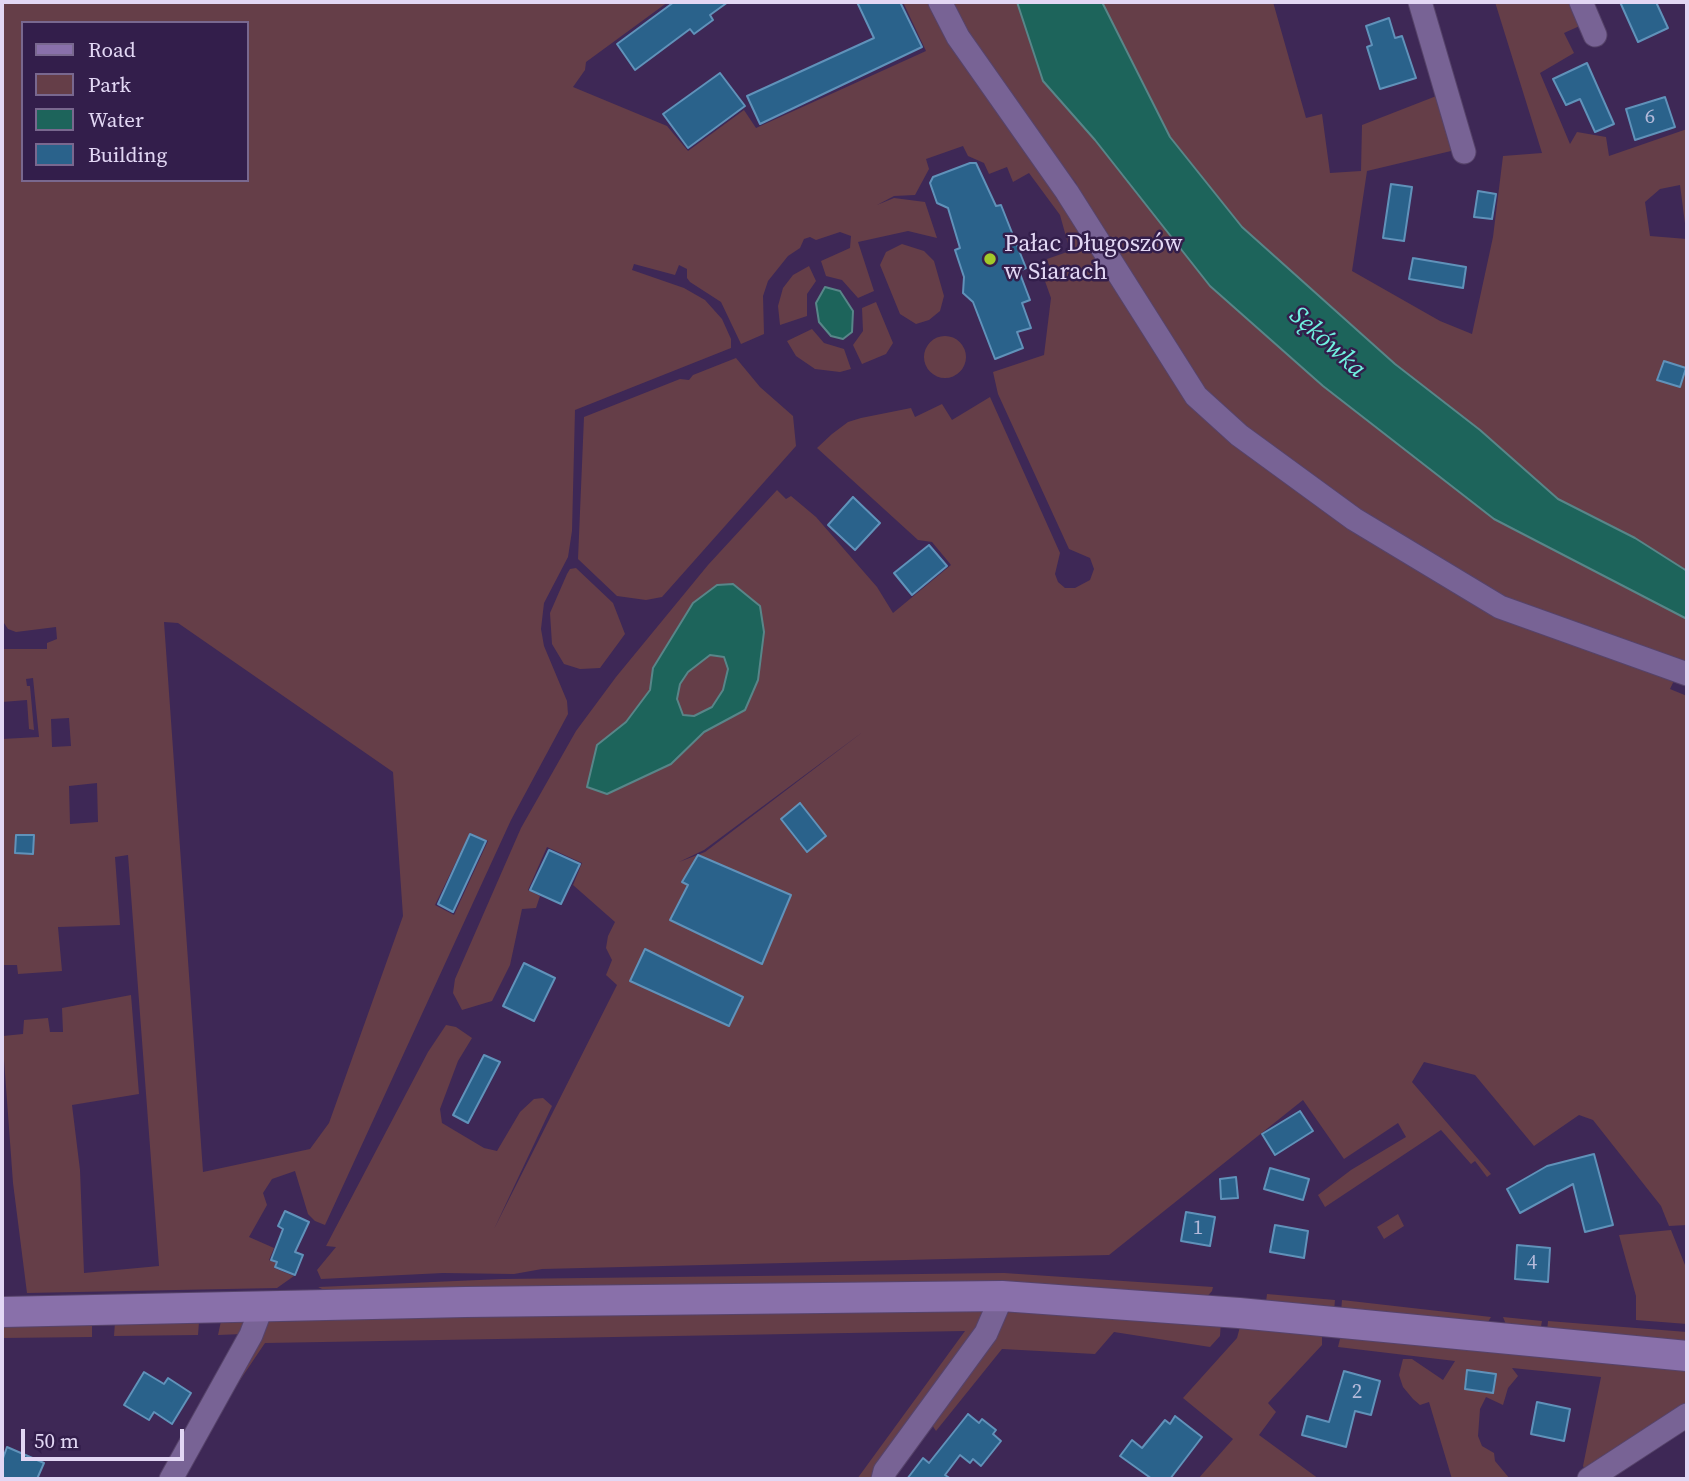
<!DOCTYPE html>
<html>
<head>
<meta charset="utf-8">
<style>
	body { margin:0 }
	#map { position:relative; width:1689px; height:1481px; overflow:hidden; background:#3e2856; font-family:"Source Serif 4",serif }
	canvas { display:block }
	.frame { position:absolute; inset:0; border:4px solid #e2d7f4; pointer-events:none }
	.legend { position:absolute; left:21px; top:21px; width:228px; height:161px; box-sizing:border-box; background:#331e4b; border:2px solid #79688f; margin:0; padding:9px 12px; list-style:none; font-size:21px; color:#e2d7f4 }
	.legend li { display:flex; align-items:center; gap:14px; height:35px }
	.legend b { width:35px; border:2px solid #79688f }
	.scale { position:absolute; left:21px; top:1429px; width:163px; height:32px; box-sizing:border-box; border:4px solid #e2d7f4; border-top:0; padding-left:9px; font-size:21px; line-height:24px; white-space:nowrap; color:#e2d7f4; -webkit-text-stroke:5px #331e4b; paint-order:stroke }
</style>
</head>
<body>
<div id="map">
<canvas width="1689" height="1481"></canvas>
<div class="frame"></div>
<ul class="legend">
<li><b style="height:9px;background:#8970aa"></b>Road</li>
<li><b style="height:19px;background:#653e48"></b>Park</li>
<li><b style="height:19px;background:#1d645b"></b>Water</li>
<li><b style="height:19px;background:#2a628b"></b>Building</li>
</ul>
<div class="scale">50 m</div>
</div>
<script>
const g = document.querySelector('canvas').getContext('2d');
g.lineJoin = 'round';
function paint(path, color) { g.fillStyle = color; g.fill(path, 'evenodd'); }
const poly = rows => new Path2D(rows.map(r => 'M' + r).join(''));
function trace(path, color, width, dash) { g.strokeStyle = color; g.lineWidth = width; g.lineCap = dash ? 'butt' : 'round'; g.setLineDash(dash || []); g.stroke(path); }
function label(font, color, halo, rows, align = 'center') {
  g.font = font + ' "Source Serif 4",serif'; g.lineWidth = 5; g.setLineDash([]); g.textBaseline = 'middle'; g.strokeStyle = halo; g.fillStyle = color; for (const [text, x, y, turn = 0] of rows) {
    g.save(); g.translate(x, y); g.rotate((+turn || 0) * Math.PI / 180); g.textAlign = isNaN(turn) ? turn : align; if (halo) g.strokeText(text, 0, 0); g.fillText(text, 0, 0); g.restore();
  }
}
const green = poly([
	[2,2,668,2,586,62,585,70,573,87,667,126,688,151,744,110,756,128,926,51,903,2,932,2,1200,392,1089,217,1076,183,988,71,947,2,1017,2,1043,81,1095,140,1210,286,1323,386,1494,519,1687,619,1687,667,1681,666,1670,689,1687,696,1687,1225,1669,1226,1661,1206,1593,1120,1579,1115,1534,1146,1475,1075,1424,1062,1412,1082,1491,1174,1487,1177,1475,1161,1471,1164,1441,1130,1325,1207,1318,1195,1351,1170,1406,1137,1398,1123,1344,1159,1303,1100,1109,1255,542,1269,514,1274,443,1273,321,1279,317,1270,336,1247,326,1246,428,1052,446,1025,456,1027,472,1038,458,1061,440,1109,442,1123,484,1148,497,1151,520,1112,534,1099,543,1098,552,1106,494,1229,617,985,606,975,612,960,606,948,608,936,615,922,573,885,582,863,547,847,528,890,540,896,536,908,522,909,510,965,492,1001,462,1010,453,993,455,979,521,828,576,731,616,677,708,565,777,490,786,499,791,496,816,517,877,587,893,613,951,565,932,542,918,540,817,448,832,434,848,422,861,418,911,408,915,417,942,404,952,420,990,397,1060,553,1055,574,1058,582,1065,588,1075,588,1090,580,1094,569,1090,558,1069,549,998,394,993,372,1044,355,1051,298,1041,270,1050,268,1047,259,1070,251,1060,215,1029,173,1013,182,1007,167,989,174,984,163,968,156,963,146,926,159,929,169,915,195,894,196,877,205,894,198,925,202,937,238,908,231,858,242,874,291,858,298,842,280,826,276,821,261,850,248,851,236,840,232,816,240,810,237,804,239,800,248,788,256,768,281,763,296,764,334,741,344,721,302,690,282,687,278,687,269,679,265,675,275,634,264,632,270,684,288,705,300,722,319,731,339,731,348,575,410,572,531,568,557,544,603,541,629,544,646,567,701,568,714,511,820,325,1225,315,1221,308,1214,295,1171,272,1179,263,1193,267,1205,249,1237,274,1248,269,1260,276,1263,274,1268,294,1276,277,1288,27,1293,13,1183,2,1032,3,1036,23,1034,24,1020,48,1018,50,1032,63,1032,62,1008,131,995,139,1094,72,1105,80,1170,84,1273,159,1266,128,855,115,857,120,925,58,927,62,971,18,974,17,965,2,965,2,739,39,737,33,678,26,679,27,686,30,686,34,730,29,729,27,700,2,702,2,733,2,649,47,649,47,643,57,639,56,627,16,632,8,629,2,620],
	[23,23,247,23,247,180,23,180],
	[760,606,764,632,758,679,745,710,704,732,671,764,597,745,626,722,650,690],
	[164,622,178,623,393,772,403,916,329,1123,310,1149,203,1172],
	[69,718,71,746,52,747,51,719],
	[864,731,705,852,679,862,704,850],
	[97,783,98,822,70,824,69,786],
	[470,833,488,841,454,915,435,905],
	[1102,2,1273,2,1306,118,1322,114,1330,173,1361,171,1362,125,1444,93,1472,146,1367,171,1352,271,1440,321,1472,334,1493,237,1503,156,1542,153,1495,2,1576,2,1584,24,1564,33,1574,53,1540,73,1570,144,1577,132,1606,137,1609,156,1687,129,1687,571,1635,538,1558,499,1480,430,1395,364,1242,227,1170,137],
	[1680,185,1687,239,1650,236,1645,202,1660,189],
	[902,244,924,251,934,261,944,296,940,311,929,320,916,324,900,314,880,265,886,252],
	[809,266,816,281,807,294,807,316,780,325,778,306,783,288,793,275],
	[876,302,893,343,886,354,862,364,853,345,863,331,862,308],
	[812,329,824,343,844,349,851,369,840,372,815,369,796,356,787,341],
	'924 357a21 21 0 1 1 42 0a21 21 0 1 1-42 0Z',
	[736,358,760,387,793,416,796,446,662,597,646,600,617,596,578,559,584,417,680,379,689,380,693,375],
	[576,568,613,603,625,634,600,668,580,669,564,664,552,644,550,613,567,574,570,569],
	[710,655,724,657,728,669,723,690,712,707,694,716,683,715,677,699,680,684,688,672],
	[1398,1214,1404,1226,1384,1239,1377,1227],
	[1671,1230,1687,1270,1687,1324,1636,1320,1636,1296,1619,1235],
	[1004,1273,1213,1287,1212,1291,1205,1299,1104,1288,1004,1284,330,1293,318,1287,502,1279],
	[1267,1294,1335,1300,1334,1311,1266,1302],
	[1342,1300,1491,1317,1488,1322,1341,1312],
	[988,1307,988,1318,877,1479,857,1479,965,1331,265,1343,236,1386,265,1322,544,1314],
	[1015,1307,1221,1322,1220,1336,1210,1347,1114,1332,1095,1354,1002,1349,936,1431,928,1419,1006,1314],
	[1503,1317,1542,1321,1540,1332,1507,1327],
	[221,1321,244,1321,243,1334,218,1335],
	[1548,1321,1687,1332,1687,1343,1547,1332],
	[115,1322,199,1322,198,1335,114,1336],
	[92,1323,92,1337,2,1338,2,1325],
	[1241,1323,1322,1332,1322,1345,1268,1403,1276,1412,1259,1435,1319,1479,1198,1479,1233,1439,1183,1398,1237,1338],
	[1347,1334,1687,1368,1687,1406,1587,1475,1583,1466,1601,1377,1512,1368,1518,1376,1508,1388,1503,1405,1486,1397,1480,1409,1478,1436,1482,1446,1494,1453,1495,1461,1510,1479,1452,1479,1429,1402,1420,1405,1413,1399,1403,1387,1399,1375,1403,1359,1412,1359,1443,1380,1455,1361,1338,1347,1340,1339]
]);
const water = poly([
	[1017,2,1102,2,1170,137,1242,227,1395,364,1480,430,1558,499,1635,538,1687,571,1687,619,1494,519,1323,386,1210,286,1095,140,1043,81,1017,2],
	[825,287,840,291,853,311,852,332,843,339,831,336,819,322,816,303,825,287],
	[733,584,760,606,764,632,758,680,745,710,704,732,671,764,607,794,587,787,597,745,626,722,650,690,653,668,693,603,717,585,733,584],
	[710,655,724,657,728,669,723,690,712,707,694,716,683,715,677,699,680,684,688,672,710,655]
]);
const building = poly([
	[674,2,728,2,710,15,713,20,694,34,690,29,635,70,617,44,674,2],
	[857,2,900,2,922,47,760,124,747,96,874,38,857,2],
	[1620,2,1656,2,1668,28,1638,42,1620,2],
	[1389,18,1395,38,1402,36,1416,78,1380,89,1367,47,1372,45,1366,26,1389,18],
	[1587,63,1614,124,1595,132,1580,99,1566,105,1553,79,1587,63],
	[720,73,745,106,688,148,663,114,720,73],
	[1665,97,1675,127,1635,140,1626,109,1665,97],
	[970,163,976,163,996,206,1001,205,1026,268,1019,271,1030,300,1022,303,1031,328,1017,332,1023,348,995,359,973,302,963,293,964,277,955,250,960,248,948,208,937,203,930,183,933,177,970,163],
	[1391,184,1412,187,1404,241,1383,238,1391,184],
	[1478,191,1496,194,1492,219,1474,217,1478,191],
	[1413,258,1466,267,1463,288,1409,279,1413,258],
	[1664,361,1686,368,1680,387,1657,380,1664,361],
	[853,497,880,523,855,550,828,525,853,497],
	[929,545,947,566,912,595,894,573,929,545],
	[800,803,826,836,807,852,781,819,800,803],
	[470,834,486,841,453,912,438,904,470,834],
	[16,835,34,835,33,854,15,853,16,835],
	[549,850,580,864,561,904,530,890,549,850],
	[698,855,791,895,762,964,670,920,688,885,682,882,698,855],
	[645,949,743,997,729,1026,630,981,645,949],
	[524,963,555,978,534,1021,503,1006,524,963],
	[484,1055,500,1062,468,1123,453,1115,484,1055],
	[1300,1111,1313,1131,1275,1155,1262,1134,1300,1111],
	[1594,1154,1613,1225,1585,1232,1573,1184,1520,1213,1507,1189,1547,1166,1594,1154],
	[1270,1168,1309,1179,1303,1200,1264,1189,1270,1168],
	[1236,1177,1238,1198,1221,1199,1220,1179,1236,1177],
	[285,1211,309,1222,295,1252,303,1255,295,1275,275,1267,277,1262,271,1260,283,1229,278,1226,285,1211],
	[1186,1212,1215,1217,1210,1246,1181,1241,1186,1212],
	[1275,1225,1308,1231,1304,1258,1270,1252,1275,1225],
	[1517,1245,1550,1248,1548,1282,1515,1279,1517,1245],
	[1467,1370,1496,1374,1493,1393,1465,1389,1467,1370],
	[1344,1371,1380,1381,1371,1415,1355,1411,1346,1447,1302,1435,1307,1416,1329,1422,1344,1371],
	[144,1372,164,1384,168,1378,191,1393,172,1424,154,1412,149,1420,124,1405,144,1372],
	[1537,1402,1570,1409,1564,1441,1531,1434,1537,1402],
	[968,1414,979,1423,982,1419,996,1430,993,1434,1001,1441,981,1466,973,1459,970,1463,960,1455,945,1475,951,1479,907,1479,923,1458,929,1463,968,1414],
	[1175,1416,1202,1437,1170,1479,1152,1479,1120,1456,1132,1440,1142,1448,1165,1420,1170,1424,1175,1416],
	[7,1447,44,1463,37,1479,2,1479,2,1461,7,1447]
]);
const minor = poly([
	[940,2,958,37,1067,192,1196,396,1239,435,1354,519,1500,607,1687,674],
	[1420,2,1464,152],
	[1581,2,1595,35],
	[171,1479,251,1335,262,1306],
	[883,1479,885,1471,986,1333,1002,1296],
	[1589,1479,1687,1415]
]);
const major = poly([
	[2,1312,465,1302,1002,1296,1239,1313,1687,1356]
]);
const markers = [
	[990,259,7,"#a1c92a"]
];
const numberNames = [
	["6",1650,118],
	["1",1198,1229],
	["4",1532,1264],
	["2",1357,1393]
];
const poiNames = [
	["Pałac Długoszów",1004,245],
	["w Siarach",1004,273]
];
const waterNames = [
	["Sękówka",1327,343,42]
];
paint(green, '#653e48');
paint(water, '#1d645b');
trace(water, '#588689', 2);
paint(building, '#2a628b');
trace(building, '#6092ba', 2);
trace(minor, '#56436a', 25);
trace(major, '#56436a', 32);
trace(minor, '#786395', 23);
trace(major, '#8970aa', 30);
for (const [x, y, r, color] of markers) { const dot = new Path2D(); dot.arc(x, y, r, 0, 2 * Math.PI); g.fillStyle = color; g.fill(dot); trace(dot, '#331e4b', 2.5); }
label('21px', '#b4bada', null, numberNames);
label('24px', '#e2d7f4', '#331e4b', poiNames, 'left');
label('italic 26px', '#70f2e0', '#331e4b', waterNames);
</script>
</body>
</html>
